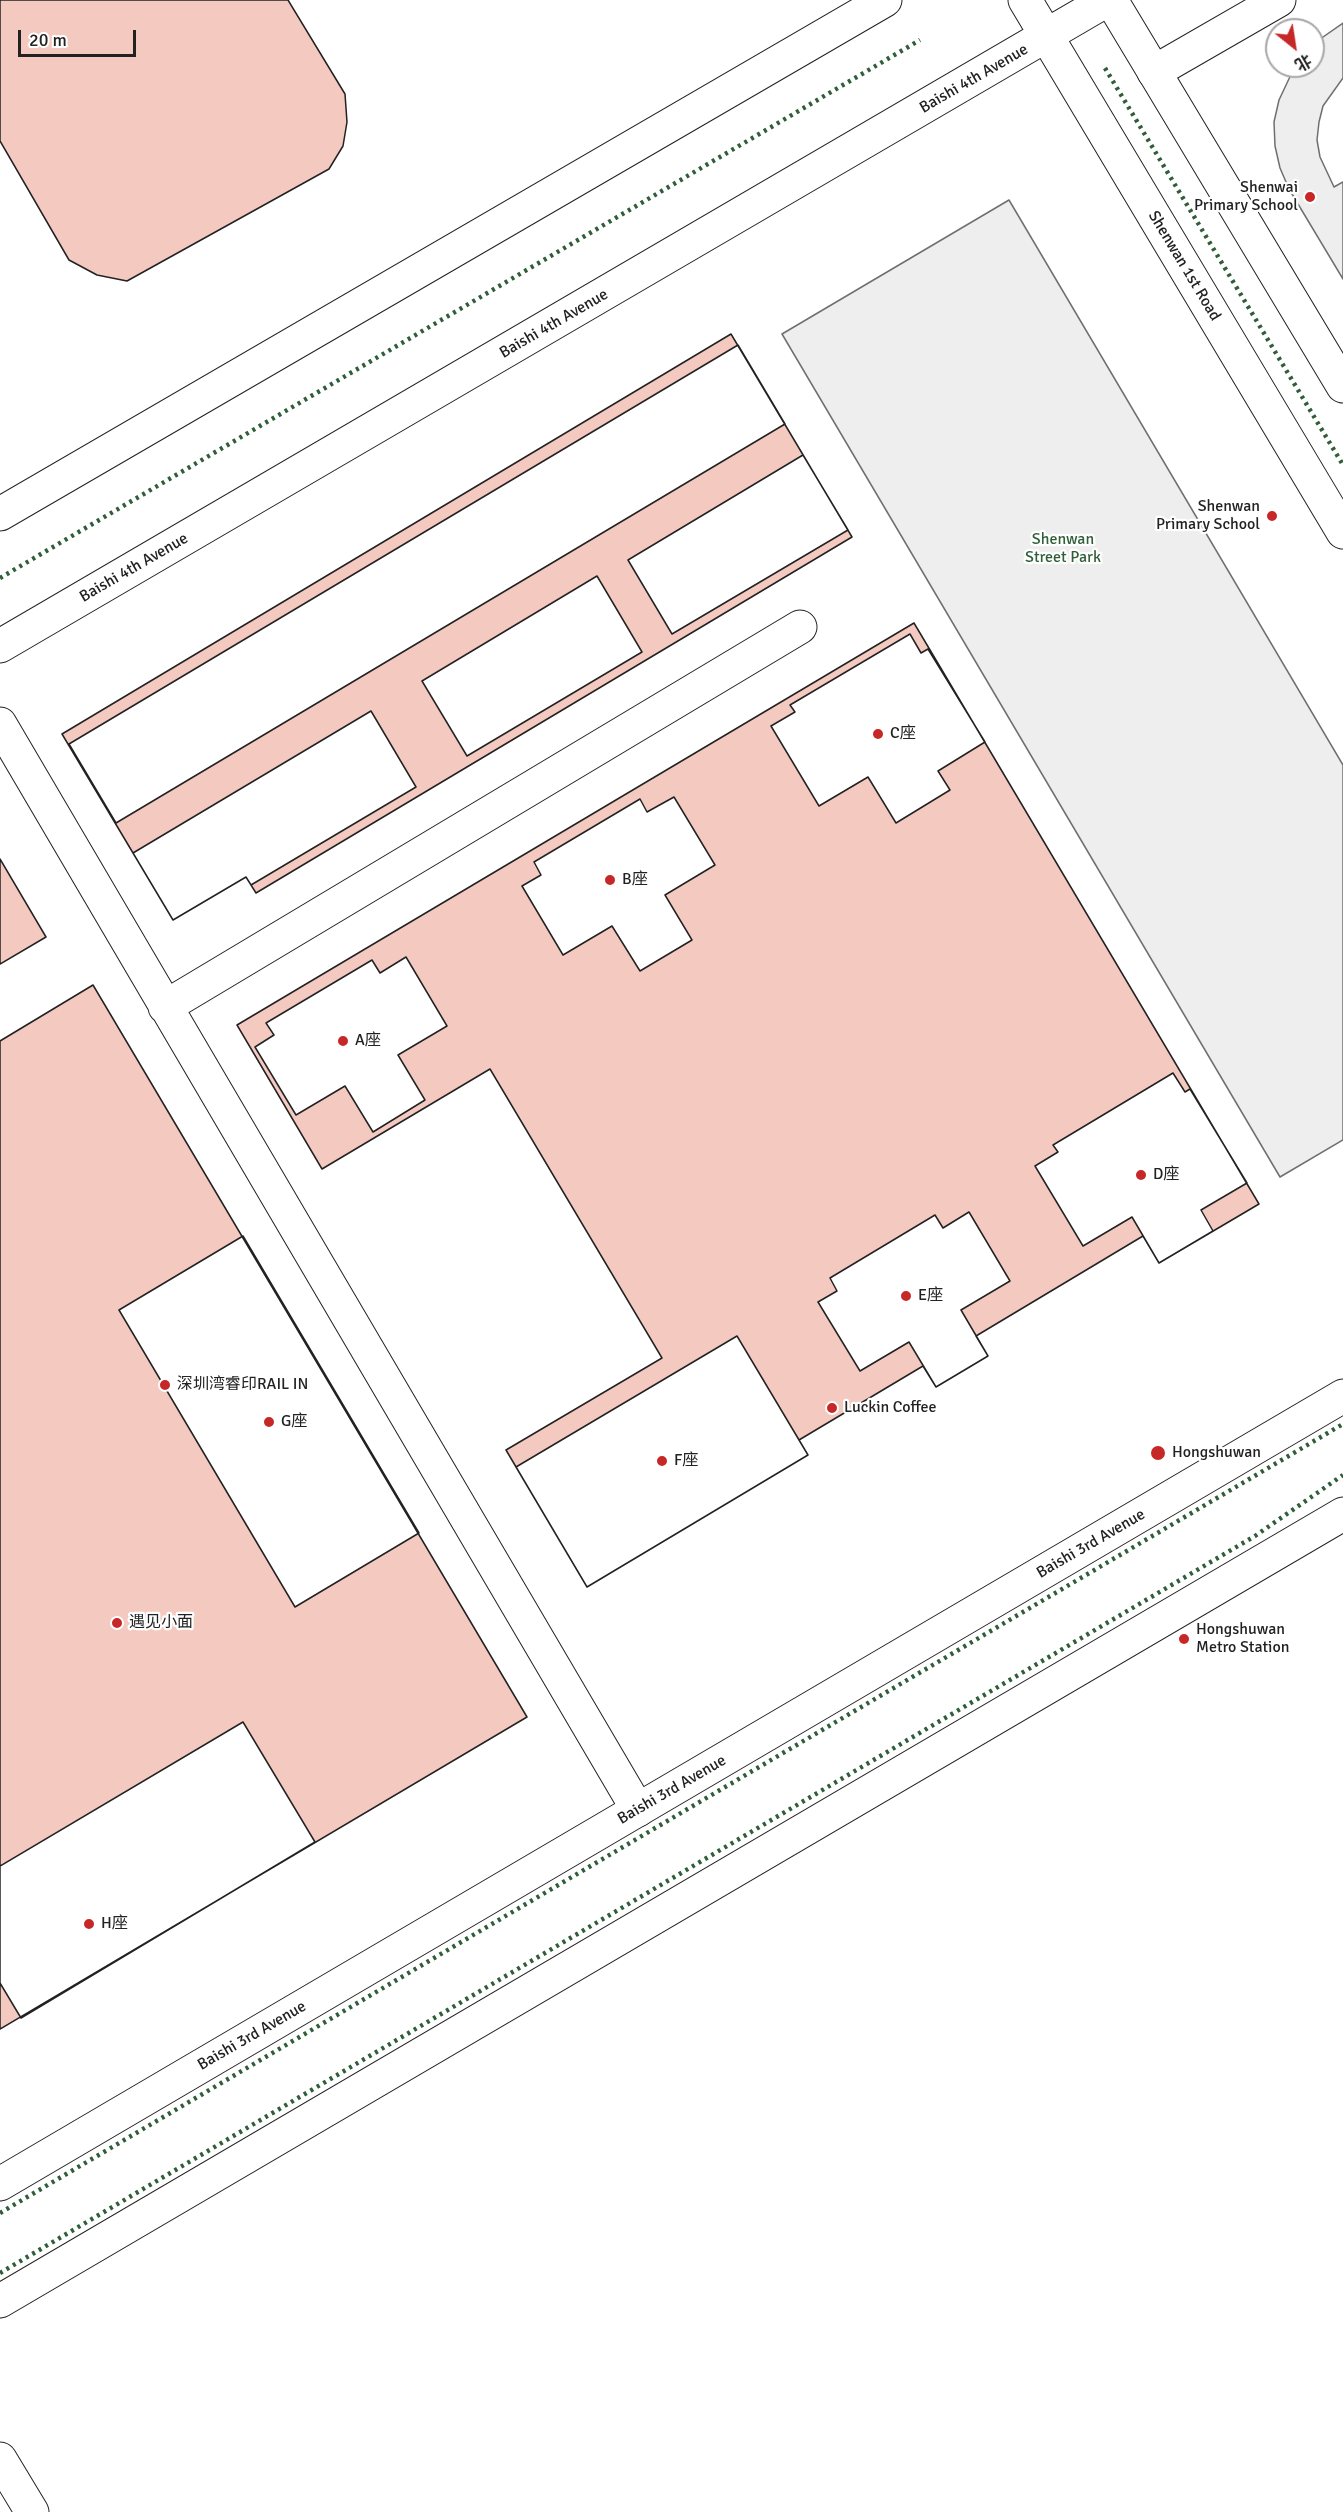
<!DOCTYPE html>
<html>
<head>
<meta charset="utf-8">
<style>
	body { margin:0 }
	#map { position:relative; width:1343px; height:2512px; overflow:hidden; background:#fff; font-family:Signika,"Noto Sans SC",sans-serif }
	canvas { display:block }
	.north { position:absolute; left:1265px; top:18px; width:60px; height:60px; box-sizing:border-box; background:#fff; border:2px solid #a7a7a7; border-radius:50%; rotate:150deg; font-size:16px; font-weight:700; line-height:24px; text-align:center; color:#222 }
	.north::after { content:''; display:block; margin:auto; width:21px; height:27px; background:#c62828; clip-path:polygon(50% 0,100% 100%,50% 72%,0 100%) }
	.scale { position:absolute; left:18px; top:30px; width:118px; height:27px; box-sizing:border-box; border:3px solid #222; border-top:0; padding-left:8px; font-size:18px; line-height:21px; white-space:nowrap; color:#222; -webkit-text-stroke:4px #fff; paint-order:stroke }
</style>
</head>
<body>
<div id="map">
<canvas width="1343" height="2512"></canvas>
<div class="north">北</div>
<div class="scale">20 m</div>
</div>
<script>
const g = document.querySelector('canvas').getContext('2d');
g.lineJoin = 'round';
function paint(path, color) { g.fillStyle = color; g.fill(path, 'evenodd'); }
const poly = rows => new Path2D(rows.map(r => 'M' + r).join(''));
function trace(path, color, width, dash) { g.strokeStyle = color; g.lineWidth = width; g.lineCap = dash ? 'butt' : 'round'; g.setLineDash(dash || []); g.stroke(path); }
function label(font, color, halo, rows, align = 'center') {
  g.font = font + ' Signika,"Noto Sans SC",sans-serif'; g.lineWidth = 4.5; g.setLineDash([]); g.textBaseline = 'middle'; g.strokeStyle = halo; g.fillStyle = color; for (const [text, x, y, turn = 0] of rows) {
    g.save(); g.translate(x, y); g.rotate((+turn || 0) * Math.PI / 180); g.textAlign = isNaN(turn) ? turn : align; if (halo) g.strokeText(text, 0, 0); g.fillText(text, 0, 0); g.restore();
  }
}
const green = poly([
	[1343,23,1343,78,1323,106,1319,122,1317,140,1320,157,1334,187,1343,182,1343,279,1289,189,1280,168,1275,146,1274,122,1279,100,1295,66,1313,66,1313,44,1343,23],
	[1009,200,1343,765,1343,1140,1280,1177,782,334,1009,200]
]);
const building = poly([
	[0,0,288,0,345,94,347,122,343,146,329,169,127,281,97,275,69,260,0,141,0,0],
	[731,334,852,537,256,893,246,877,173,920,62,734,731,334],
	[738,345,785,424,116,823,69,744,738,345],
	[803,455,848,530,672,634,628,560,803,455],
	[597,576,642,652,467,756,422,681,597,576],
	[914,623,1259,1204,1159,1263,1143,1236,976,1336,988,1356,936,1387,923,1366,799,1440,808,1455,587,1587,506,1450,662,1358,490,1069,322,1169,237,1025,914,623],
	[910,634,921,653,928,649,985,742,938,771,950,790,896,823,868,777,819,806,771,726,795,712,790,705,910,634],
	[371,711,416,787,251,885,246,877,173,920,133,853,371,711],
	[674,797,715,865,665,895,692,940,640,971,612,926,563,955,522,886,541,875,534,862,640,799,647,812,674,797],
	[0,859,46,937,0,964,0,859],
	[406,957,447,1026,398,1055,425,1100,373,1132,345,1086,296,1115,255,1047,274,1035,266,1023,372,960,380,973,406,957],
	[93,985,527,1717,0,2029,0,1041,93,985],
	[1173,1073,1185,1092,1190,1089,1247,1183,1201,1210,1213,1231,1159,1263,1132,1217,1083,1246,1035,1166,1058,1152,1053,1145,1173,1073],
	[969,1212,1010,1281,961,1310,988,1356,936,1387,909,1342,860,1371,818,1302,837,1291,830,1278,935,1215,943,1228,969,1212],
	[243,1236,419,1533,295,1607,119,1310,243,1236],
	[737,1336,808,1455,587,1587,516,1467,737,1336],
	[243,1722,315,1842,21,2018,0,1983,0,1866,243,1722]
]);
const street = poly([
	[1154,72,1279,0],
	[0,724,638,1810],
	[165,1007,800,627]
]);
const secondary = poly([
	[1025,0,1343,532],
	[1111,0,1343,386],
	[0,514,885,0],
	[0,646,1107,0],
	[0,2184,1343,1396],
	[0,2301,1343,1514],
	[0,2459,32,2512]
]);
const hedge = poly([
	[1105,68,1343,465],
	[0,578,920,40],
	[0,2213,1343,1424],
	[0,2273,1255,1536,1343,1475]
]);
const markers = [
	[1310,197,6,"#c62828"],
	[1272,516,6,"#c62828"],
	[878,734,6,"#c62828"],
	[610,880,6,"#c62828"],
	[343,1041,6,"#c62828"],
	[1141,1175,6,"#c62828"],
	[906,1296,6,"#c62828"],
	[165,1385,6,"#c62828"],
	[832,1408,6,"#c62828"],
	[269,1422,6,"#c62828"],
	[1158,1453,8,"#c62828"],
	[662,1461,6,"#c62828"],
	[117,1623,6,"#c62828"],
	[1184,1639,6,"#c62828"],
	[89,1924,6,"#c62828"]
];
const streetNames = [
	["Baishi 4th Avenue",974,79,-30],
	["Shenwan 1st Road",1184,266,59],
	["Baishi 4th Avenue",554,324,-30],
	["Baishi 4th Avenue",134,568,-30],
	["Baishi 3rd Avenue",1091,1544,-30],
	["Baishi 3rd Avenue",672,1790,-30],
	["Baishi 3rd Avenue",252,2036,-30]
];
const poiNames = [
	["Shenwai",1298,188,"right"],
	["Primary School",1298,206,"right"],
	["Shenwan",1260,507,"right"],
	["Primary School",1260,525,"right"],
	["C座",890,734],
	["B座",622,880],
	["A座",355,1041],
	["D座",1153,1175],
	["E座",918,1296],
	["深圳湾睿印RAIL IN",177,1385],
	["Luckin Coffee",844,1408],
	["G座",281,1422],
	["Hongshuwan",1172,1453],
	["F座",674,1461],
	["遇见小面",129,1623],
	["Hongshuwan",1196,1630],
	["Metro Station",1196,1648],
	["H座",101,1924]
];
const parkNames = [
	["Shenwan",1063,540],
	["Street Park",1063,558]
];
paint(green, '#eee');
trace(green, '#6f6f6f', 1.5);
paint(building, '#f3c9c0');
trace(building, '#222', 1.5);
trace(street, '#222', 35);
trace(secondary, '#222', 35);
trace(street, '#fff', 33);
trace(secondary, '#fff', 33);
trace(hedge, '#2f5e38', 4.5, [3, 4.5]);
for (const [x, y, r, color] of markers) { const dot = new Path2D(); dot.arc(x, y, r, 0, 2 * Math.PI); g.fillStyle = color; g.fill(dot); trace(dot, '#fff', 2); }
label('16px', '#222', '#fff', streetNames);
label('16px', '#222', '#fff', poiNames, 'left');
label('16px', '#2f5e38', '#fff', parkNames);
</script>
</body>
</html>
